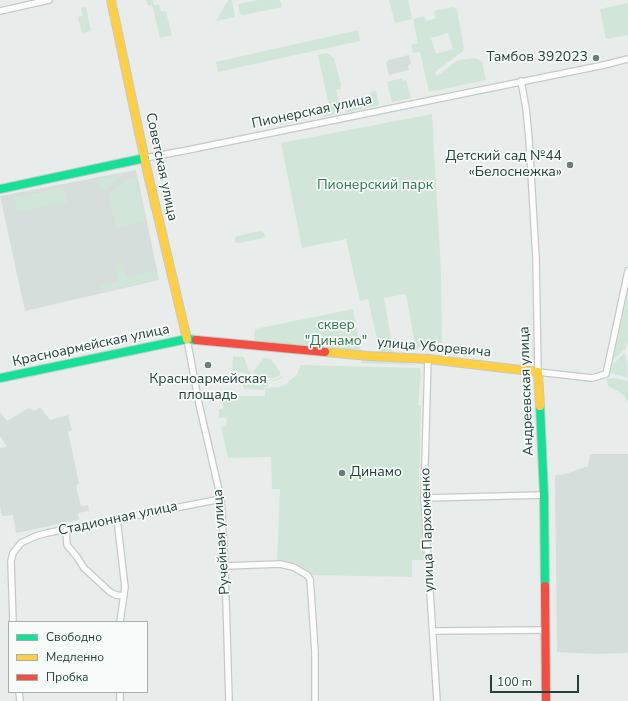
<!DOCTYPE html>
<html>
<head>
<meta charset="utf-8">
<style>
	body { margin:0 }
	#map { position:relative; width:628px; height:701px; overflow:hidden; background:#e8edeb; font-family:"Nunito Sans",sans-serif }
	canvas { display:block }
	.legend { position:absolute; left:8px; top:621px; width:140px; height:72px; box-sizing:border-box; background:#f7fbf9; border:1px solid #a3b1ad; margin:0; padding:5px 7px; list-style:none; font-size:12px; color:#24423a }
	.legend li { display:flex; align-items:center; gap:8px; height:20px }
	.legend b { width:20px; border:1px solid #a3b1ad }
	.scale { position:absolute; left:490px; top:675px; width:89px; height:18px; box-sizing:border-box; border:2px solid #24423a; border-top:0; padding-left:5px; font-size:12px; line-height:14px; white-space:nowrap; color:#24423a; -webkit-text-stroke:3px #f7fbf9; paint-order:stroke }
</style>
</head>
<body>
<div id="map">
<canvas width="628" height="701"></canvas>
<ul class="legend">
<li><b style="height:5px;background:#16e098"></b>Свободно</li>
<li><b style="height:5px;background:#ffcf43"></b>Медленно</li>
<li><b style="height:5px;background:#f24e42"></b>Пробка</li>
</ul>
<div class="scale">100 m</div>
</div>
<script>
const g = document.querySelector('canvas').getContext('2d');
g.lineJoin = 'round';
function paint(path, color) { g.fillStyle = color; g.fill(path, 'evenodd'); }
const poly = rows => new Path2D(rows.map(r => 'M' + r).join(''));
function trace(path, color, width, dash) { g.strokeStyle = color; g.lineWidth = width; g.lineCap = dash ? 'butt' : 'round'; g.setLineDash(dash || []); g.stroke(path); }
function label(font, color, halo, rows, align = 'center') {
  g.font = font + ' "Nunito Sans",sans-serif'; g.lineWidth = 3.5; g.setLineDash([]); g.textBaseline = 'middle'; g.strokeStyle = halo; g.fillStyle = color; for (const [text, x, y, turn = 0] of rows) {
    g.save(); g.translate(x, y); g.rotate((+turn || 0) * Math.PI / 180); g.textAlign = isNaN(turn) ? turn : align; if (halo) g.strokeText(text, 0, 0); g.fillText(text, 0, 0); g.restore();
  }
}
const built = poly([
	[409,55,411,64,408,65,409,70,389,75,386,62,388,62,388,60],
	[136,170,159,280,25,311,0,196],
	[40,407,50,420,68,415,72,430,68,432,79,483,76,486,81,506,88,505,89,511,78,513,79,520,16,533,13,515,2,516,0,506,0,448,7,447,0,436,0,412,7,421,29,408,34,411],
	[590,454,628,454,628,653,595,654,557,652,555,475,565,474,588,466]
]);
const green = poly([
	[146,0,152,0,154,5,159,4,161,12,166,11,172,35,160,38,152,5,148,6],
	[228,0,232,0,235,17,216,21],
	[258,0,280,0,282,7,244,15,240,14,238,4],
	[389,0,408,0,412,19,395,23],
	[628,3,628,35,606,39,600,9],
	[86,7,91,31,82,33,78,17,83,16,81,8],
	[454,7,457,10,464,49,462,52,435,72,437,76,458,60,475,58,482,61,486,80,429,92,420,52,413,53,411,45,418,43,413,19,424,16,426,21,436,18,434,11],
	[448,33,453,49,436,54,431,38],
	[358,30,360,41,218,72,216,62],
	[327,53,334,58,341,85,340,89,336,90,341,113,324,117,322,108,329,106,318,55],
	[402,78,403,81,406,80,411,98,392,102,387,82],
	[376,91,379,105,345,113,347,108,372,102,370,92],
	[432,114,441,272,442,343,425,343,416,350,406,294,384,298,394,354,380,353,368,299,360,301,346,239,302,248,281,143],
	[123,174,123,175,106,189,101,191,99,179],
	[135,177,145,221,116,227,109,193,126,180,126,179],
	[63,187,67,202,22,211,17,209,15,198],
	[260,231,264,233,265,236,263,238,239,243,235,242,235,238,237,236],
	[123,262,126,277,156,270,158,279,102,292,101,285,118,281,115,269,117,269,116,264],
	[628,292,628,343,625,349,613,360],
	[353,309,362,356,254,345,255,329],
	[625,353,627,365,628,378,611,373,613,364],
	[233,356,244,357,248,369,251,373,248,376,247,373,232,372],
	[264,358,271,359,281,374,275,378,264,378,258,376,253,372],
	[362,359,414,364,415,365,362,363],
	[301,365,420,368,421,373,418,405,421,405,419,484,424,560,412,560,412,577,313,575,303,570,277,561,280,489,272,489,271,457,228,458,221,427,227,426,226,418,219,418,219,409,223,409,223,396,265,396,265,388,279,387,286,384,297,374],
	[253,375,261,379,266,380,272,380,277,379,282,376,283,377,278,380,268,381,268,387,264,387,264,390,244,389,243,383,245,380],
	[614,378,628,381,628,404,624,395,608,386,606,379]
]);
const street = poly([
	[0,11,49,0],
	[521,81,526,108,529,139,536,258,538,372,592,378,606,374,628,271],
	[145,158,188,150,447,97,604,65,628,59],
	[187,339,199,404,221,499,225,566,229,701],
	[428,359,424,498,437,701],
	[424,498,544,495],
	[117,519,125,587,120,622],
	[66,530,67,545,77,557,84,568,110,592,116,595,124,596],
	[225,566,280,564,293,567,307,575,310,579,311,592,315,652,315,701],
	[13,622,11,561,13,553,21,543,36,536,47,533,221,499],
	[433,631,545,630],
	[19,692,20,701],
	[120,692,120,701]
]);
const fast = poly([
	[0,189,145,158],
	[0,378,187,339,196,340],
	[540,406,544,495,545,586]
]);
const slow = poly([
	[111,0,147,170,187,339],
	[325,352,369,356,428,359,538,372,540,406]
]);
const jam = poly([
	[196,340,325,352],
	[545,586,546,701]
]);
const markers = [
	[596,58,4,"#697e78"],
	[570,165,4,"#697e78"],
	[208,365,4,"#697e78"],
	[342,473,4,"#697e78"]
];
const poiNames = [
	["Тамбов 392023",588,58],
	["Детский сад №44",562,157],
	["«Белоснежка»",562,173],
	["Красноармейская",208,380,"center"],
	["площадь",208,396,"center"],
	["Динамо",350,473,"left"]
];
const streetNames = [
	["Пионерская улица",312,112,-12],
	["Советская улица",161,167,78],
	["Красноармейская улица",91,346,-12],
	["улица Уборевича",434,348,5],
	["Андреевская улица",527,391,-92],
	["Стадионная улица",118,519,-12],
	["улица Пархоменко",428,530,-92],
	["Ручейная улица",222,542,-94]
];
const parkNames = [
	["Пионерский парк",375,186],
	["сквер",336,326],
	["\"Динамо\"",336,342]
];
paint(built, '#d6dedb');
paint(green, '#d1e6d8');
trace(street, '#c5cac8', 8);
trace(fast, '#c3cbc8', 10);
trace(slow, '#c3cbc8', 10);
trace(jam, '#c3cbc8', 10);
trace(street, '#fcfcfc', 5.5);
trace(fast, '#16e098', 8);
trace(slow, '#ffcf43', 8);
trace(jam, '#f24e42', 8);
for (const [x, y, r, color] of markers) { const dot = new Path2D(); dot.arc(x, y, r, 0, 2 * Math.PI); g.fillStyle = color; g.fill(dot); trace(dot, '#f7fbf9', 1.5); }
label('14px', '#24423a', '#f7fbf9', poiNames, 'right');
label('14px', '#24423a', '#f7fbf9', streetNames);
label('14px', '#2d7a4b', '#f7fbf9', parkNames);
</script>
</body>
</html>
